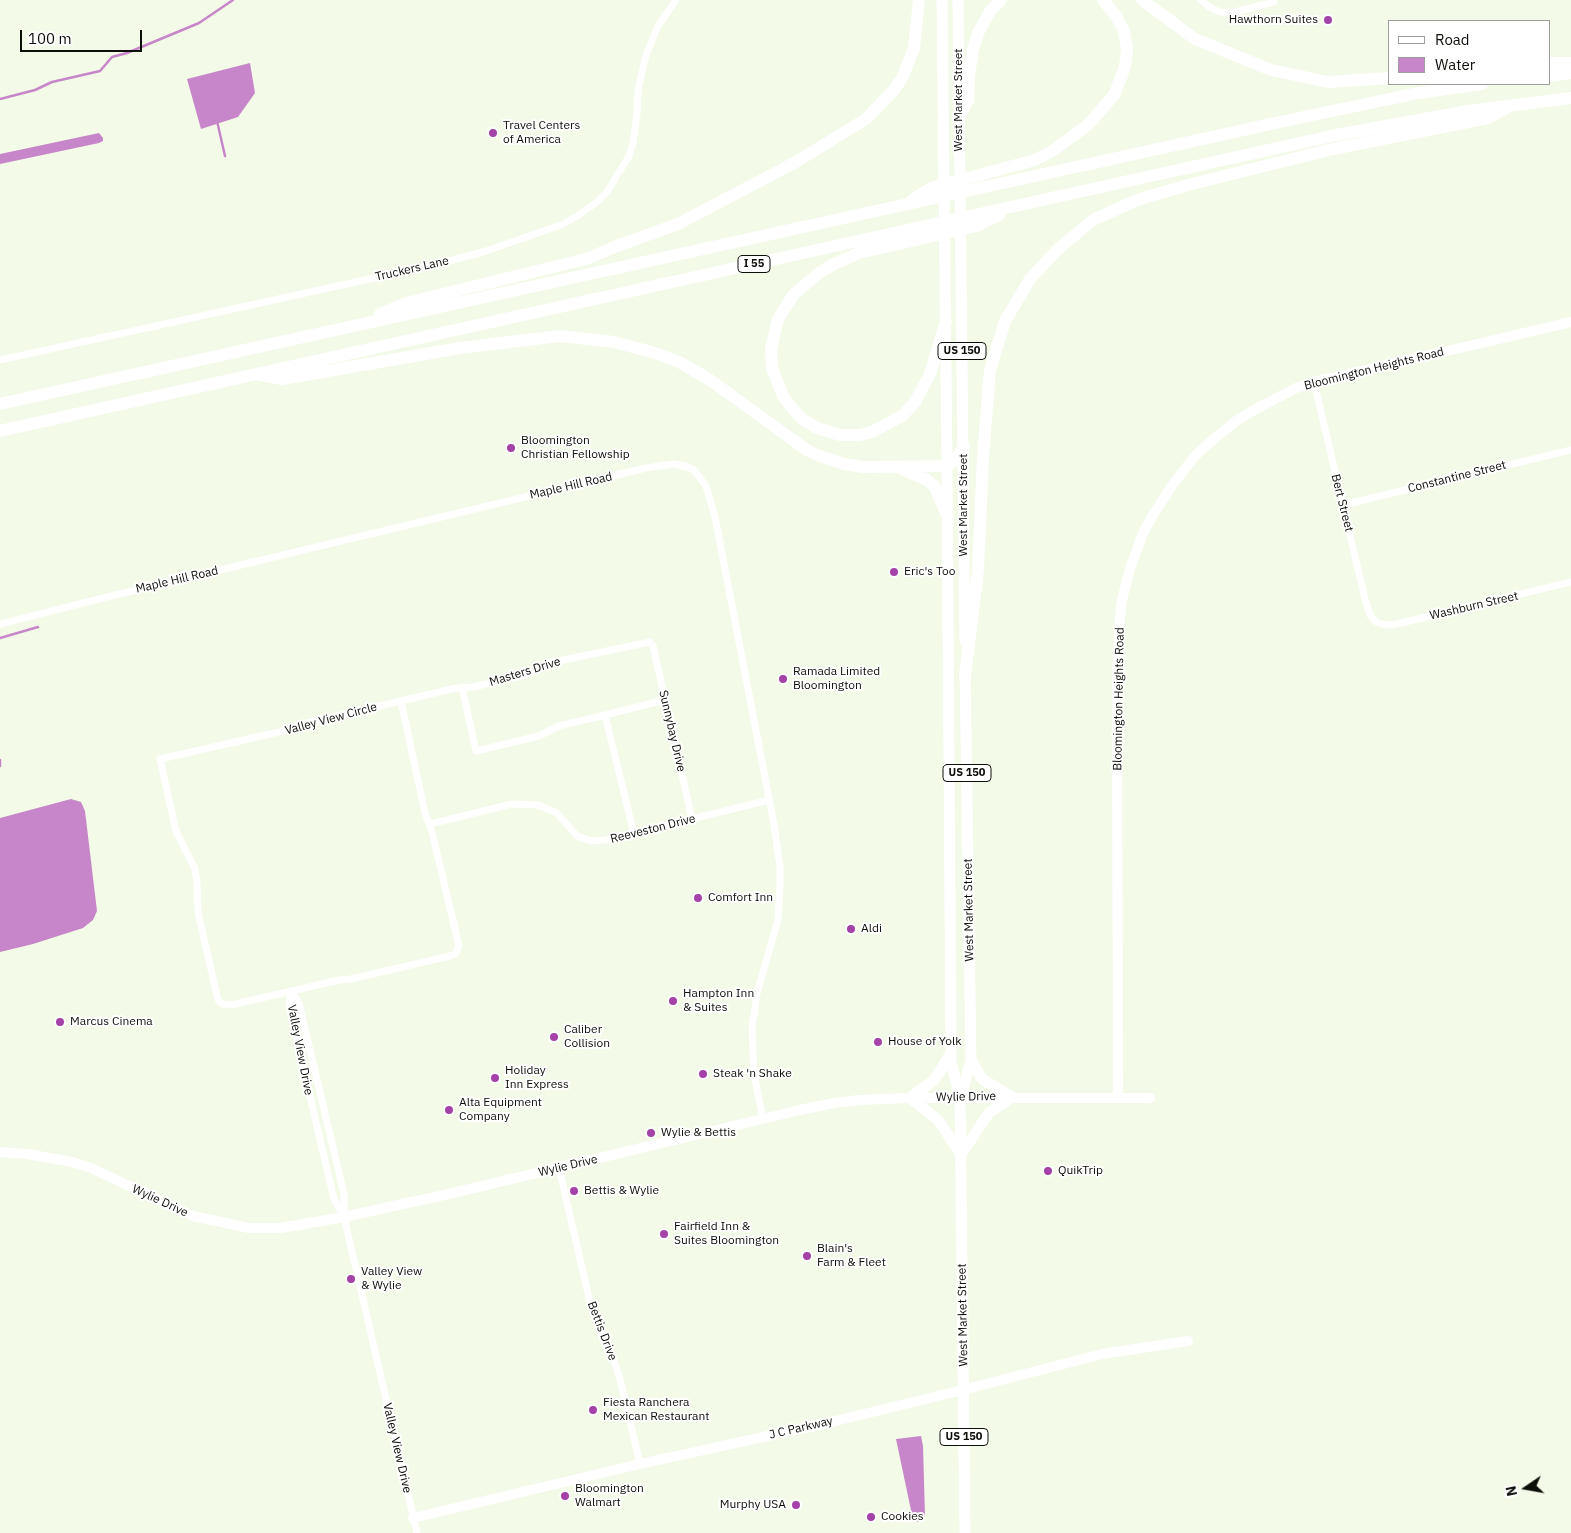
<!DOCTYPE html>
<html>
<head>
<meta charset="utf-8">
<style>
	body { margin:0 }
	#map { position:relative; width:1571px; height:1533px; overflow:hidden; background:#f3fae7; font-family:"IBM Plex Sans",sans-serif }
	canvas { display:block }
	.legend { position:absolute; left:1388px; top:20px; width:162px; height:65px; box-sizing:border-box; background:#fff; border:1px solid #9e9f9c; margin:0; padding:6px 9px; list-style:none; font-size:15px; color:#0c0e08 }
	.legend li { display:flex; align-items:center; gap:10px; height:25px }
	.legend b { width:25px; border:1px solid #9e9f9c }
	.north { position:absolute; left:1501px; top:1463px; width:50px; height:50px; -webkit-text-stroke:4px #fff; paint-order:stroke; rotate:258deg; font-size:14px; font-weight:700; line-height:20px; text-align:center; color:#0c0e08 }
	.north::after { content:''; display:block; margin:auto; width:18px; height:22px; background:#0c0e08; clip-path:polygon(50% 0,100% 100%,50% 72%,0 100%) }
	.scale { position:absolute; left:20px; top:30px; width:122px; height:22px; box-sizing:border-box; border:2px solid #0c0e08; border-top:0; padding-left:6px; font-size:15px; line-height:18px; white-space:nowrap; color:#0c0e08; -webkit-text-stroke:4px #fff; paint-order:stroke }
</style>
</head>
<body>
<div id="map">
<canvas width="1571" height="1533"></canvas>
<ul class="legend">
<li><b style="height:6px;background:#fff"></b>Road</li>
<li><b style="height:14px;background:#c786c9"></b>Water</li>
</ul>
<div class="north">N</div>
<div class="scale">100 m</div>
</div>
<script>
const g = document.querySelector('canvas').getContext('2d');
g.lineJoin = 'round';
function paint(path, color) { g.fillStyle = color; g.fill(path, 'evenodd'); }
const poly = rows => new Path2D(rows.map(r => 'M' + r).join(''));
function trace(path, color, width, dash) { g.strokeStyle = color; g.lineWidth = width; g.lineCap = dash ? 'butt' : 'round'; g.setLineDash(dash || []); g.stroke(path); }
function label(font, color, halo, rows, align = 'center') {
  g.font = font + ' "IBM Plex Sans",sans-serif'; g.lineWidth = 4; g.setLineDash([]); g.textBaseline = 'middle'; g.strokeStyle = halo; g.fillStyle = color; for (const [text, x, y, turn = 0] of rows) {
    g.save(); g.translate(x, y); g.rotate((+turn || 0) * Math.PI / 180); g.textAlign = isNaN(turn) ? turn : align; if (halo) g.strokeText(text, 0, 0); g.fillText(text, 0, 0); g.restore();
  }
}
const water = poly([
	[250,63,255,93,238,117,201,129,187,79],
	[99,133,103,138,103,141,99,143,0,164,0,154],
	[71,799,81,802,85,811,97,911,93,920,83,928,33,944,0,952,0,818],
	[921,1436,923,1446,925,1516,918,1522,914,1520,912,1515,896,1439]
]);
const stream = poly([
	[0,99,35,90,52,82,100,71,112,57,127,53,199,23,233,0],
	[217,121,225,156],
	[0,638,38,627],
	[0,760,0,766]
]);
const street = poly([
	[1201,0,1209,7,1220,12,1231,13,1274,2],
	[0,360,438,264,486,251,561,225,576,217,597,202,607,192,629,156,633,143,637,114,638,90,646,55,658,26,676,0],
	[1314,382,1365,599,1370,615,1376,622,1382,624,1390,625,1401,623,1571,582],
	[1343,505,1571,450],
	[0,624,99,599,646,468,674,464,687,467,694,470,706,486,715,517,773,819,780,866,780,886,778,920,757,993,752,1028,754,1074,763,1119],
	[462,687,476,751,539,736,559,726,605,715,634,834],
	[401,701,425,813,432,832,459,946,457,951,455,954,450,956,351,979,339,980,231,1005,222,1004,218,1000,198,913,197,882,195,869,176,831,160,759,292,729,303,724,401,701],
	[401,701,456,688,473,687,525,675,549,663,650,642,653,646,692,819],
	[605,715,665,700],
	[430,824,512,804,538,805,557,813,577,836,591,841,606,840,769,800],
	[291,991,299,1003,344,1194,344,1217,417,1533],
	[291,991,289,1006,304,1071,334,1199,343,1215],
	[559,1168,589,1298,595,1318,613,1358,620,1379,640,1464]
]);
const secondary = poly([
	[1118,1097,1117,687,1119,627,1122,600,1130,569,1143,533,1153,515,1173,484,1195,456,1209,443,1236,421,1254,410,1296,388,1314,382,1571,322],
	[0,1152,27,1154,72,1162,91,1168,193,1216,249,1228,281,1228,344,1217,453,1193,800,1110,834,1103,859,1100,910,1098,1150,1098],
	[413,1518,640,1464,827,1423,963,1390,1102,1354,1188,1341]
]);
const primary = poly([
	[942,0,947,466,951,1053,951,1062,960,1098,965,1533],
	[958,0,965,640],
	[950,1054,939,1073,933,1081,910,1098,938,1120,961,1154],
	[961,1096,971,1060,965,668],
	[961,1154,989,1113,1012,1097,982,1079,971,1060]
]);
const highway = poly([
	[1142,0,1195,39,1271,70,1328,82,1390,78],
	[1550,63,1571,63],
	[1550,76,1571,73],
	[959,118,968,100,969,77,973,49,979,31,991,10,1001,0],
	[912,200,931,188,1035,160,1054,150,1089,124,1114,95,1125,67,1127,49,1124,31,1116,16,1103,0],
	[380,314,406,303,586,259,617,246,678,224,796,162,866,119,893,91,902,78,914,48,919,0],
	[946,321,930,374,915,402,902,416,872,432,860,435,840,435,817,428,802,419,792,408,783,396,772,368,771,349,778,319,794,294,819,273,834,264,859,253,976,226,999,215],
	[260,375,282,379,460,348,560,336,614,342,655,353,681,363,710,380,807,450,819,456,845,464,863,467,947,466,957,458,964,446],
	[0,404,1280,122,1418,93,1482,84],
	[0,431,1336,135,1468,111,1571,98],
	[902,469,927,480,935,487,948,517],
	[965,676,978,570,983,457,990,370,1005,321,1030,279,1058,249,1093,220,1137,200,1188,185,1333,149,1488,118,1505,109]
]);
const markers = [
	[1328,20,5,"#a442a8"],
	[493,133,5,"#a442a8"],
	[511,448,5,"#a442a8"],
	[894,572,5,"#a442a8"],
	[783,679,5,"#a442a8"],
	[698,898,5,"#a442a8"],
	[851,929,5,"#a442a8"],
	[673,1001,5,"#a442a8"],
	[60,1022,5,"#a442a8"],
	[554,1037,5,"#a442a8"],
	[878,1042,5,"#a442a8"],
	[703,1074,5,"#a442a8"],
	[495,1078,5,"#a442a8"],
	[449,1110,5,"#a442a8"],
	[651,1133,5,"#a442a8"],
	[1048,1171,5,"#a442a8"],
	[574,1191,5,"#a442a8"],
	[664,1234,5,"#a442a8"],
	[807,1256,5,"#a442a8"],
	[351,1279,5,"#a442a8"],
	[593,1410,5,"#a442a8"],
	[565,1496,5,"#a442a8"],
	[796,1505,5,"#a442a8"],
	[871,1517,5,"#a442a8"]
];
const shields = [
	[754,264,32],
	[962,351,48],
	[967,773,48],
	[964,1437,48]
];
const shieldNames = [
	["I 55",754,264],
	["US 150",962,351],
	["US 150",967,773],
	["US 150",964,1437]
];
const poiNames = [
	["Hawthorn Suites",1318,20,"right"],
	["Travel Centers",503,126],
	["of America",503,140],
	["Bloomington",521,441],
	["Christian Fellowship",521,455],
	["Eric's Too",904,572],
	["Ramada Limited",793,672],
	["Bloomington",793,686],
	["Comfort Inn",708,898],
	["Aldi",861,929],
	["Hampton Inn",683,994],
	["& Suites",683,1008],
	["Marcus Cinema",70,1022],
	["Caliber",564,1030],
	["Collision",564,1044],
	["House of Yolk",888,1042],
	["Holiday",505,1071],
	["Inn Express",505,1085],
	["Steak 'n Shake",713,1074],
	["Alta Equipment",459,1103],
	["Company",459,1117],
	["Wylie & Bettis",661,1133],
	["QuikTrip",1058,1171],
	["Bettis & Wylie",584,1191],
	["Fairfield Inn &",674,1227],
	["Suites Bloomington",674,1241],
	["Blain's",817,1249],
	["Farm & Fleet",817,1263],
	["Valley View",361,1272],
	["& Wylie",361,1286],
	["Fiesta Ranchera",603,1403],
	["Mexican Restaurant",603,1417],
	["Bloomington",575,1489],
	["Walmart",575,1503],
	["Murphy USA",786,1505,"right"],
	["Cookies",881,1517]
];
const streetNames = [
	["West Market Street",959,100,-90],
	["Truckers Lane",412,269,-13],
	["Bloomington Heights Road",1374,369,-14],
	["Constantine Street",1457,477,-14],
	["Maple Hill Road",571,486,-13],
	["Bert Street",1342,503,76],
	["West Market Street",964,505,-90],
	["Maple Hill Road",177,580,-13],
	["Washburn Street",1474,606,-13],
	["Masters Drive",525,672,-17],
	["Bloomington Heights Road",1119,699,-89],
	["Valley View Circle",331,719,-15],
	["Sunnybay Drive",672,731,77],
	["Reeveston Drive",653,829,-14],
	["West Market Street",969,910,-91],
	["Valley View Drive",300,1050,79],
	["Wylie Drive",966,1097,-1],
	["Wylie Drive",568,1166,-13],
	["Wylie Drive",160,1201,25],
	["West Market Street",963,1315,-91],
	["Bettis Drive",602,1331,69],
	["J C Parkway",801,1428,-13],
	["Valley View Drive",397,1448,77]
];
paint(water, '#c786c9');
trace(stream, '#c786c9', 2.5);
trace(street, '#fff', 7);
trace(secondary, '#fff', 10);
trace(primary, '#fff', 11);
trace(highway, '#fff', 12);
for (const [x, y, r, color] of markers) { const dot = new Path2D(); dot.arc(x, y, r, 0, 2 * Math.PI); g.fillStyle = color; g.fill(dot); trace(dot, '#fff', 2); }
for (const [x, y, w] of shields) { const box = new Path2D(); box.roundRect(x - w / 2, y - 8.5, w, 17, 4); g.fillStyle = '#fff'; g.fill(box); trace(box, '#0c0e08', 1); }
label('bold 11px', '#0c0e08', null, shieldNames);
label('12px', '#0c0e08', '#fff', poiNames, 'left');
label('12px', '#0c0e08', '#fff', streetNames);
</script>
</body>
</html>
